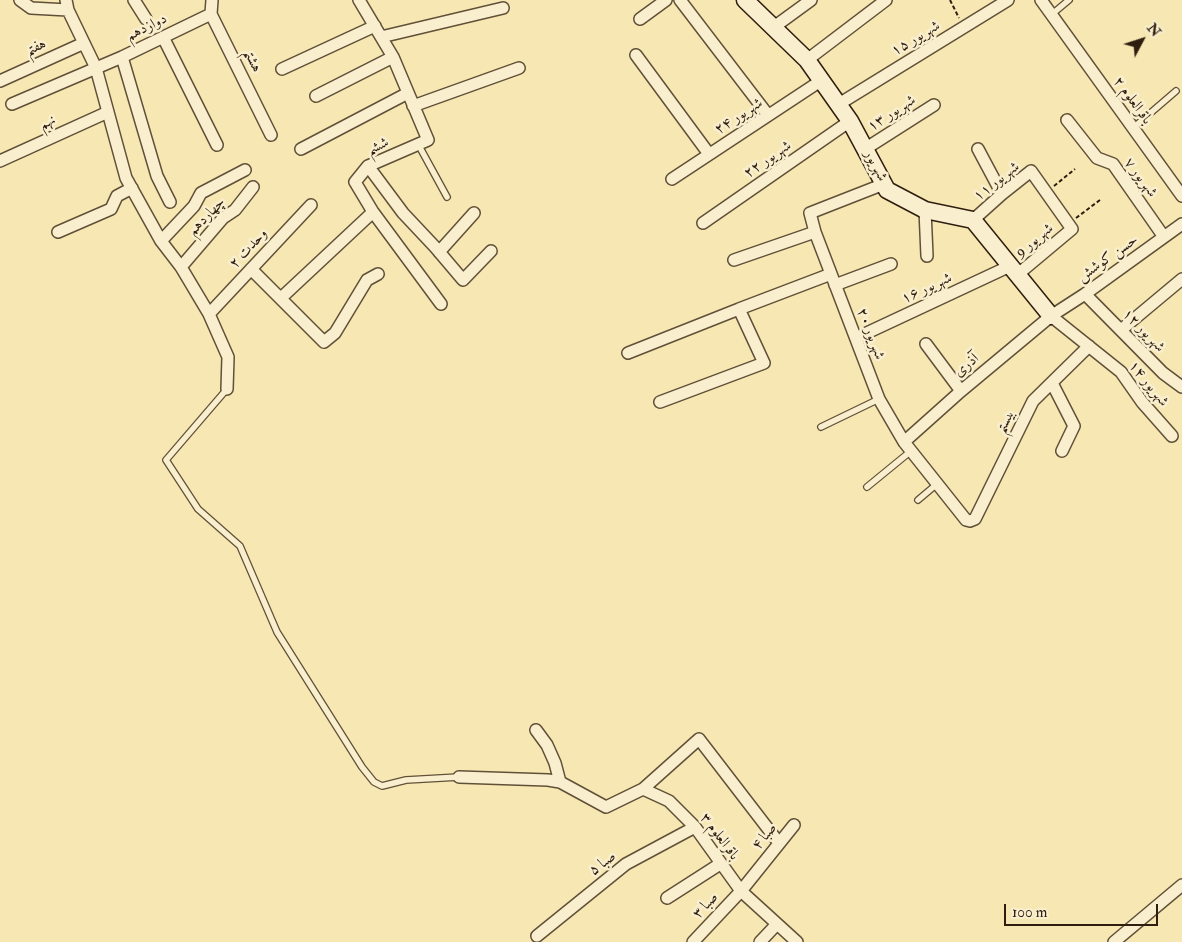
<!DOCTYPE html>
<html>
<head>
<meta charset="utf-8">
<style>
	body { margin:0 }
	#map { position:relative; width:1182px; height:942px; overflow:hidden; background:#f6e7b3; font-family:"IM FELL Double Pica",serif }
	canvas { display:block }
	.north { position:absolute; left:1117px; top:15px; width:50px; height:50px; -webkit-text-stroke:4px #f9efce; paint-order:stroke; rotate:50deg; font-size:14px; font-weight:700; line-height:20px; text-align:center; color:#2f1d0f }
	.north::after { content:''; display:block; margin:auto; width:18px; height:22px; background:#2f1d0f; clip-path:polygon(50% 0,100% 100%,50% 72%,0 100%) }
	.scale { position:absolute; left:1004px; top:904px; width:154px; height:22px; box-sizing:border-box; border:2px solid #2f1d0f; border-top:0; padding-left:6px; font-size:15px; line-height:18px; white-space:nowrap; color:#2f1d0f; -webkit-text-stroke:4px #f9efce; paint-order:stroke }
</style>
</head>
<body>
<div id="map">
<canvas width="1182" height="942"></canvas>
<div class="north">N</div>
<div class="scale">100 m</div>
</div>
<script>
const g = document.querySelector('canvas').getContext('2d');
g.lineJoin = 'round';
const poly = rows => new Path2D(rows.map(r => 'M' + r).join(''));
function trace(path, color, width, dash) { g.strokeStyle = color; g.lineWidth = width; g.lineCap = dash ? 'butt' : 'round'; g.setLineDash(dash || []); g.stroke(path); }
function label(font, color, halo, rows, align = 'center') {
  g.font = font + ' "IM FELL Double Pica",Amiri,serif'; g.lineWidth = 5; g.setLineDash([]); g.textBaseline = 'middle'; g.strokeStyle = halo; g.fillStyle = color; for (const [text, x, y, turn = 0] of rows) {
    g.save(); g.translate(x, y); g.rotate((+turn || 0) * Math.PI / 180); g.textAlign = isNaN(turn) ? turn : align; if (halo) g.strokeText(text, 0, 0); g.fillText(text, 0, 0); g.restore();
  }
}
const path = poly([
	[950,0,959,18],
	[1054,186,1075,169],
	[1076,218,1100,200]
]);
const lane = poly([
	[1051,15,1069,0],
	[1133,128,1176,91],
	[418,144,447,197],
	[227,389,166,460,198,509,240,546,277,632,362,767,374,782,382,786,406,780,459,777],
	[821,427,879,399],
	[867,487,911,451],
	[918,500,937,484]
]);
const street = poly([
	[20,0,31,8,68,10],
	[66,0,68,10,96,68,126,178,161,241,181,267,209,314,228,357,227,389],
	[134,0,146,19],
	[212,0,211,14,271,135],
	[359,0,393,57,428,140,368,166,403,213,435,247,463,280,491,251],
	[680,0,768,115],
	[1041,0,1182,196],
	[640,19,666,0],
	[774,27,811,0],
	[163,37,217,145],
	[381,37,503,8],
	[636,55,709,154],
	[122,57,157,176,170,202],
	[807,60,886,0],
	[282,69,375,26],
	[0,81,84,43],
	[316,96,393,57],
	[12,104,122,57,211,14],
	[839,104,1008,0],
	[413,106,519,68],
	[1067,120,1097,158,1113,164,1164,237],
	[301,149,408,93],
	[865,149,934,105],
	[978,149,1002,194],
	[0,161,108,112],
	[672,179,822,80],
	[884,184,810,213,815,232,879,399,904,442,966,520,970,521,975,519,1033,401,1089,346],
	[925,210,927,256],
	[373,212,441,304],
	[973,220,1002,194,1031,171,1072,229,1017,275],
	[703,223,850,121],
	[58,232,111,209,117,196,132,188],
	[161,241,194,206,201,193,245,170],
	[439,252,474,213],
	[734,260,815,232],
	[181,267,223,218,235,210,253,187],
	[251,269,324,342,335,333,367,280,378,274],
	[835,285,891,264],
	[1085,294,1163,373,1182,387],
	[281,298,373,212,355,182,368,166],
	[209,314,311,205],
	[1051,316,1121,372,1142,402,1172,436],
	[1121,330,1182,279],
	[856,338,1010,266],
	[926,344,961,391],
	[628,353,739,309],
	[1052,383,1074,426,1062,451],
	[660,402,764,363,739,309,831,274],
	[904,442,961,391,1051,316,1085,294,1182,224],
	[536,730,547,745,555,763,560,782],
	[459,777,548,780,560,782,606,807,643,789,669,801,695,827,741,891,797,942],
	[643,789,699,739,779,843],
	[667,898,720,864],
	[537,936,626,864,695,827],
	[693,942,741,891,794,825],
	[760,942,777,924],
	[1114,942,1182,885]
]);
const secondary = poly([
	[745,0,807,60,850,121,887,190,925,210,973,220,1051,316]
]);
const streetNames = [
	["دوازدهم",147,28,-26],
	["شهریور ۱۵",916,39,-31],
	["هفتم",36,48,-25],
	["هشتم",252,61,64],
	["باقرالعلوم ۲",1132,101,54],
	["شهریور ۱۳",892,114,-33],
	["شهریور ۲۴",739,117,-33],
	["نهم",48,123,-24],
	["ششم",378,147,-26],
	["شهریور ۲۲",768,160,-35],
	["شهریور",875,166,62],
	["شهریور ۷",1140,178,53],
	["شهریور ۱۱",997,182,-38],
	["چهاردهم",207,217,-46],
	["شهریور 9",1035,241,-40],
	["وحدت ۲",249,249,-47],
	["حسن کوشش",1108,259,-35],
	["شهریور ۱۶",927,289,-25],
	["شهریور ۱۲",1143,331,46],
	["شهریور ۲۰",870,334,69],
	["آذری",967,366,-40],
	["شهریور ۱۴",1148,384,51],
	["بیستم",1006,422,-64],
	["باقرالعلوم ۳",719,837,53],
	["صبا ۴",765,837,-51],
	["صبا ۵",603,864,-38],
	["صبا ۳",706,906,-47]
];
trace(lane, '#615038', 8);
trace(street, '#615038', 14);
trace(secondary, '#2f1d0f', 19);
trace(path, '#2f1d0f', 2, [4, 2.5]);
trace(lane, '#f9efce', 5.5);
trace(street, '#f9efce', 11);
trace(secondary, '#f9efce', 16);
label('15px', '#2f1d0f', '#f9efce', streetNames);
</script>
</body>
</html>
